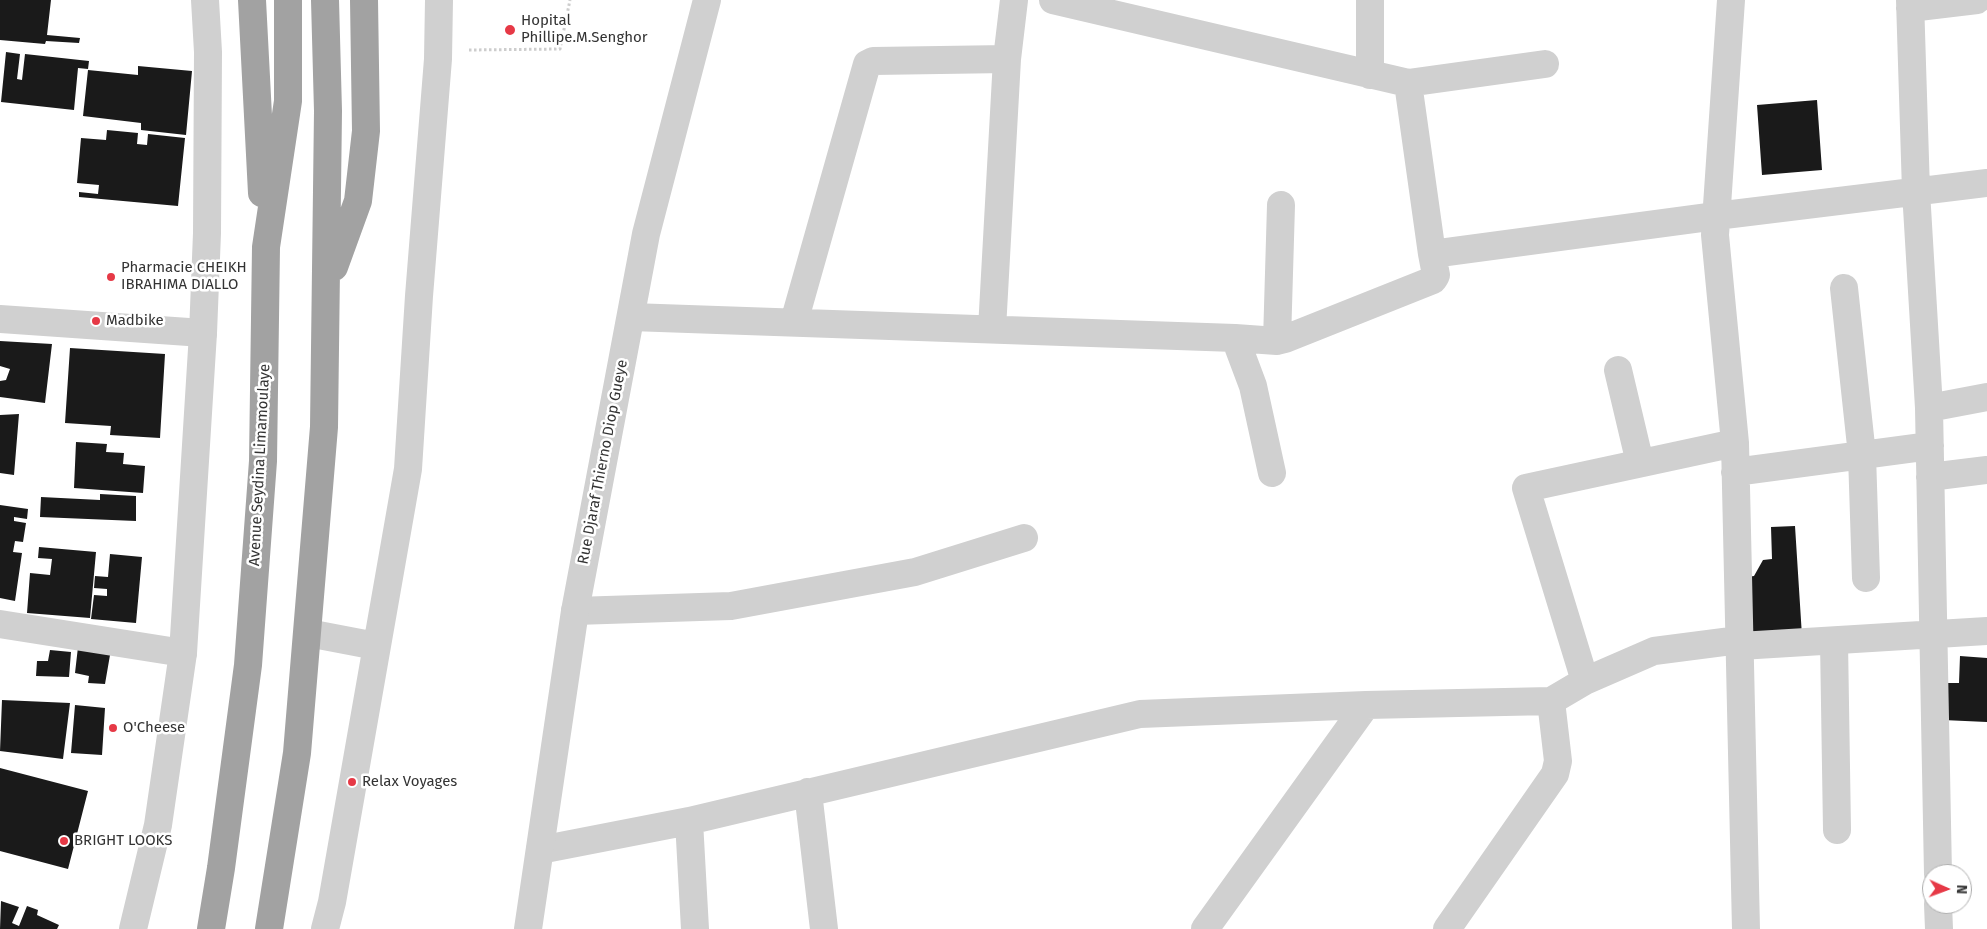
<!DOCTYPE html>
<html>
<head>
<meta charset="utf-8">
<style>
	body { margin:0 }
	#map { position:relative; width:1987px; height:929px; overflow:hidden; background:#fff; font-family:"Fira Sans",sans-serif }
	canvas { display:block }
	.north { position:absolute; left:1922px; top:864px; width:50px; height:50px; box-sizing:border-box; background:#fff; border:1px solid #adadad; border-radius:50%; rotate:92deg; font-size:14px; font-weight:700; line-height:20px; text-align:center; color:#333 }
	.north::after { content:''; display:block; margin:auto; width:18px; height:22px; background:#e63946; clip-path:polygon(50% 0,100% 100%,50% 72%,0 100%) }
</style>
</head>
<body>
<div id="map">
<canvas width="1987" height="929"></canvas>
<div class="north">N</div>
</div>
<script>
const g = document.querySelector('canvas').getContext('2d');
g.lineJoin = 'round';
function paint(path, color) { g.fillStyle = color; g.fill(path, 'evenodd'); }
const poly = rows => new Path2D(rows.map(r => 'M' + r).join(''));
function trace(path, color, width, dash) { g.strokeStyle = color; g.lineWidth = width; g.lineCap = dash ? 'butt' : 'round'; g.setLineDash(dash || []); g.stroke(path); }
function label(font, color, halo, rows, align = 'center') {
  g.font = font + ' "Fira Sans",sans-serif'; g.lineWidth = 5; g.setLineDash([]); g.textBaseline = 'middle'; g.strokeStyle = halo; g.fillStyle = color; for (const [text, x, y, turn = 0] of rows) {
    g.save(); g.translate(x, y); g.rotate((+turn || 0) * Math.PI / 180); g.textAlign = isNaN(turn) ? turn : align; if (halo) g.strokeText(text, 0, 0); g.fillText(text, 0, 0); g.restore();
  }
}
const building = poly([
	[0,0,51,0,47,35,80,38,79,43,46,41,45,44,0,40],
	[6,52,20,54,17,79,22,80,25,54,89,61,88,69,78,68,74,110,1,102],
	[138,66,192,71,186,135,141,130,141,123,83,116,88,70,138,75],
	[1817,100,1822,170,1762,175,1757,105],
	[107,130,138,133,137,144,147,145,148,134,185,138,178,206,79,197,79,192,98,194,99,185,77,183,81,138,106,140],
	[0,341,52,344,45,403,0,397,0,381,6,380,10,369,0,366],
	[70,348,165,354,160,438,110,435,111,426,65,423],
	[19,414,14,475,0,473,0,415],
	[76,442,107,444,106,452,124,453,123,464,145,466,143,493,74,488],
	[100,494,136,496,136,521,40,517,41,497,100,500],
	[0,505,28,509,27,519,14,517,14,521,26,523,23,542,15,541,13,552,22,553,15,601,0,598],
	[1795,526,1802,636,1752,640,1747,577,1754,576,1763,560,1772,559,1771,527],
	[39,547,96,552,90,618,27,613,30,573,50,575,52,559,38,558],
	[110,554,142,557,136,623,91,619,94,595,107,596,107,589,94,588,95,576,108,577],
	[78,647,110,655,105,684,88,683,89,676,75,673],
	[50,650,71,652,69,677,36,676,37,661,48,661],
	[1960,656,1987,658,1987,722,1943,720,1945,683,1959,683],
	[2,700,70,703,63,759,0,751],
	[75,705,105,708,102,755,71,753],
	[0,768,88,791,68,869,0,851],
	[1,901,19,907,12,923,19,926,27,906,38,910,37,915,59,925,57,929,0,929]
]);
const path = poly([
	[469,50,560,49,570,0]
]);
const minor = poly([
	[1053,0,1408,83,1545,64],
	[1370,0,1370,75],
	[1731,0,1715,235,1735,443,1746,929],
	[1910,0,1916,191,1929,408,1938,874],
	[1910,8,1977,0],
	[1432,254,1716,216,1987,183],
	[1844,288,1862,455,1866,578],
	[631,317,1235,338,1277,341,1285,339,1433,280,1435,277,1436,275,1432,254,1408,83],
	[0,319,203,333],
	[794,322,867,64,873,61,1007,59],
	[992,329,1007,59,1014,0],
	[1235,338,1253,386,1272,473],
	[1277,341,1281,205],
	[1618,370,1640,463],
	[1929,408,1987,397],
	[1735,472,1930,446],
	[1930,477,1987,470],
	[575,611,731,606,915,572,1024,538],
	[0,624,183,653],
	[308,633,376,646],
	[1834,641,1837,830],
	[1740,646,1987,631],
	[1585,681,1526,488,1735,443],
	[808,792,824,929],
	[689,821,695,929],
	[540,850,689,821,1140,714,1366,705,1551,701],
	[1938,904,1939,929],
	[325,929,332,902,408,469,419,296,438,59,439,0],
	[1205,929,1366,705],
	[1447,929,1555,774,1558,761,1551,701,1585,681,1654,651,1739,640]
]);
const tertiary = poly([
	[133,929,158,825,183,653,203,333,207,233,208,52,205,0],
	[528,929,575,611,646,234,707,0]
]);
const trunk = poly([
	[252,0,262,193],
	[334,267,358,201,366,131,364,0],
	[211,929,221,868,248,665,263,461,266,247,288,101,288,0],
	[269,929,297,753,324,427,328,111,325,0]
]);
const markers = [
	[510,30,6,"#e63946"],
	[111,277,5,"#e63946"],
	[96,321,5,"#e63946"],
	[113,728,5,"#e63946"],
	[352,782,5,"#e63946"],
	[64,841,5,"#e63946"]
];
const poiNames = [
	["Hopital",521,21],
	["Phillipe.M.Senghor",521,38],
	["Pharmacie CHEIKH",121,268],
	["IBRAHIMA DIALLO",121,285],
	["Madbike",106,321],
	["O'Cheese",123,728],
	["Relax Voyages",362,782],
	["BRIGHT LOOKS",74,841]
];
const streetNames = [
	["Rue Djaraf Thierno Diop Gueye",603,462,-79],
	["Avenue Seydina Limamoulaye",260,465,-87]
];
paint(building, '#1a1a1a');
trace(path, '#cdcdcd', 3, [2.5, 2.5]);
trace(minor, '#d0d0d0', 28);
trace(tertiary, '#d0d0d0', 28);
trace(trunk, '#a2a2a2', 28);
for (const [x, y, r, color] of markers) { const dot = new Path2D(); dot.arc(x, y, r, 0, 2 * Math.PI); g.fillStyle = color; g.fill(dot); trace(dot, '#fff', 2); }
label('15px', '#333', '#fff', poiNames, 'left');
label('15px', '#333', '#fff', streetNames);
</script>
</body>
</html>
